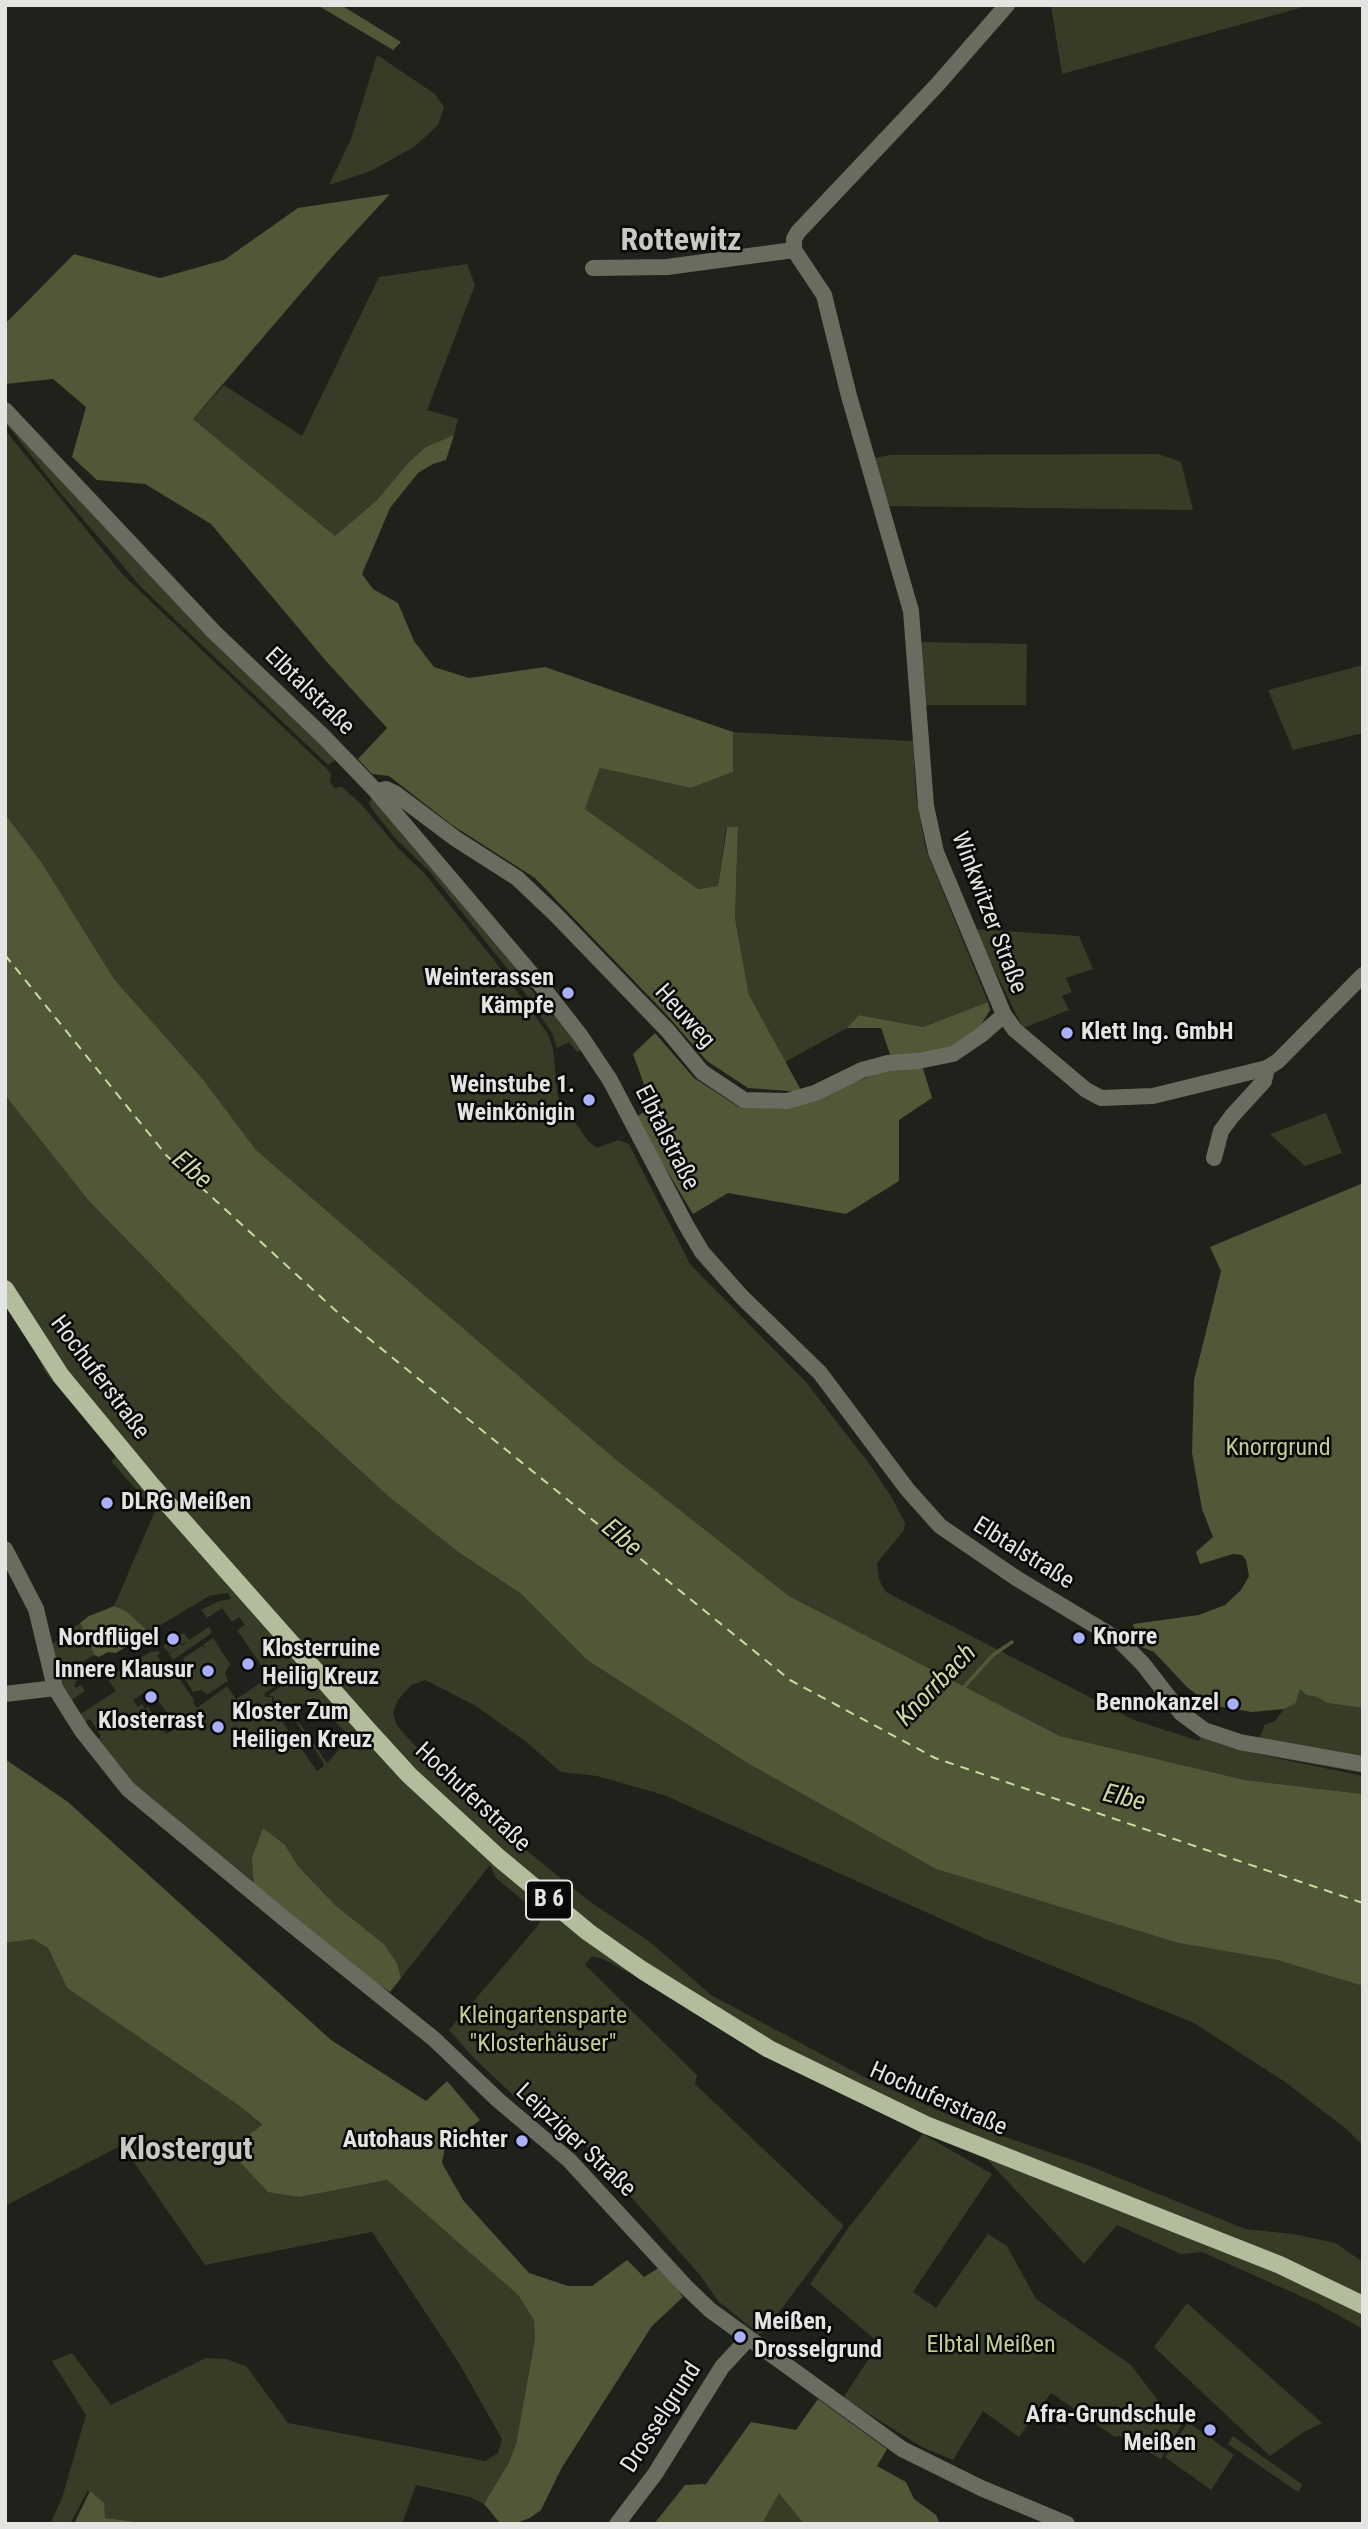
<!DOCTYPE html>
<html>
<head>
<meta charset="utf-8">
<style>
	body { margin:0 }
	#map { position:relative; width:1368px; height:2529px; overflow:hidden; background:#1f211b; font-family:"Roboto Condensed",sans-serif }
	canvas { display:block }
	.frame { position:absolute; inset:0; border:7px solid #e4e5e2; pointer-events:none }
</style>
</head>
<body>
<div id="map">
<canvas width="1368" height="2529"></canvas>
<div class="frame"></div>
</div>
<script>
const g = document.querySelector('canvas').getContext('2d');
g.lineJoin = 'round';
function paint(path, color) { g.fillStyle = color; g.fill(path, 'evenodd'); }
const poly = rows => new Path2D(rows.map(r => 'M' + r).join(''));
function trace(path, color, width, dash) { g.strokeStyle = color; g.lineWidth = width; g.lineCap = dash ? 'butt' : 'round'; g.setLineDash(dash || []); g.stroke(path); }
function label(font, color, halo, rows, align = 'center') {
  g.font = font + ' "Roboto Condensed",sans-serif'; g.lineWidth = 5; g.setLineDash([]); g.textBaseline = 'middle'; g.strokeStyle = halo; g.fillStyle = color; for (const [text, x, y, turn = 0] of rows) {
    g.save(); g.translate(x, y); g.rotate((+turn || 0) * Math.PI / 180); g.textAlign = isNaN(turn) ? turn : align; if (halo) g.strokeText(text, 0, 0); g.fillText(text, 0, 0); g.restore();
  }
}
const green = poly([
	[1051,5,1311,5,1062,74],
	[377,55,435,94,444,107,438,125,414,147,371,171,329,185,351,139],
	[467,264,475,285,427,410,458,419,454,435,426,448,408,463,377,500,335,536,193,419,224,385,302,436,379,277],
	[5,415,338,758,328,765,141,587,58,490,5,422],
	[5,430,124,576,328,770,331,774,330,781,334,788,342,787,361,804,399,849,425,874,494,960,548,1034,553,1049,558,1097,588,1141,597,1148,618,1140,629,1144,690,1264,805,1381,871,1466,892,1498,905,1523,904,1530,877,1563,879,1580,886,1592,1134,1720,1199,1741,1202,1735,1363,1768,1363,1773,1247,1752,1363,1776,1363,1794,1245,1780,1060,1736,789,1596,614,1458,256,1150,202,1078,114,979,42,863,5,814],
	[1158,454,1181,462,1193,510,886,506,874,458,890,455],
	[919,642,1027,644,1026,705,923,705],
	[1363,665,1363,733,1293,750,1268,690],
	[733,732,913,741,916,796,926,850,988,1002,923,1027,859,1015,847,1028,785,1062,749,995,735,918,738,827,726,828,718,886,698,889,585,809,600,768,691,788,733,772],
	[373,797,489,936,495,937,521,972,527,985,553,1016,558,1013,584,1049,577,1052,569,1042,557,1048,552,1033,511,973,429,871,395,838,372,809,369,802],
	[974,929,1079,936,1093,969,1066,978,1072,992,1062,996,1069,1010,1023,1028],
	[5,1095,88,1200,279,1396,388,1496,458,1552,520,1593,587,1660,749,1764,936,1869,1178,1943,1277,1960,1363,1986,1363,2145,1344,2127,1285,2082,1194,2023,986,1939,664,1795,597,1776,561,1772,525,1741,476,1706,425,1680,411,1685,398,1700,393,1713,397,1726,437,1769,509,1836,589,1901,650,1942,711,1995,866,2078,973,2126,1087,2165,1245,2229,1293,2234,1335,2243,1363,2262,1363,2298,944,2125,646,1982,603,1959,592,1956,585,1965,697,2075,695,2084,842,2224,843,2227,764,2332,759,2334,718,2301,700,2275,580,2139,514,2096,472,2056,449,2030,536,1928,547,1912,531,1907,496,1878,490,1865,401,1978,397,1963,384,1944,335,1905,298,1866,285,1845,254,1880,254,1888,130,1783,95,1741,101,1736,90,1719,83,1723,79,1715,116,1691,107,1678,150,1652,158,1651,160,1653,157,1656,161,1661,144,1675,145,1676,163,1664,168,1667,171,1666,194,1700,193,1702,197,1708,227,1686,236,1699,246,1693,247,1694,247,1692,269,1677,275,1676,278,1680,277,1685,264,1694,266,1697,272,1697,272,1706,253,1718,254,1720,274,1707,274,1697,268,1695,280,1687,280,1680,276,1675,268,1675,237,1630,245,1625,239,1617,232,1622,222,1608,207,1618,201,1610,219,1601,231,1599,228,1593,209,1596,149,1632,126,1611,114,1606,155,1511,111,1461,116,1456,45,1372,5,1290],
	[150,1689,177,1727,166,1734,148,1707,145,1709,142,1704,138,1707,133,1700],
	[313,1698,350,1737,327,1763,292,1712],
	[290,1713,322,1760,324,1766,317,1771,281,1720],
	[1326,1113,1342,1153,1305,1166,1270,1134],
	[80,1623,87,1636,94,1655,77,1665,81,1676,77,1679,74,1686,76,1688,81,1685,85,1691,70,1701,61,1687,51,1645],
	[209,1627,212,1631,209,1635,173,1660,169,1654,180,1646,169,1653,163,1646,176,1638,182,1646,187,1641,182,1644,177,1636,184,1633,189,1640],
	[213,1638,218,1646,216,1647,218,1646,230,1664,225,1673,228,1681,208,1694,201,1690,193,1692,181,1673,185,1667,183,1658,202,1646,206,1649,203,1645],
	[1300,1689,1306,1695,1317,1697,1327,1703,1363,1708,1363,1758,1257,1739,1262,1733,1264,1725,1275,1721,1284,1709,1296,1703],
	[33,1939,48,1948,67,1988,241,2107,262,2126,300,2197,387,2180,518,2295,534,2320,535,2339,516,2444,509,2462,484,2504,470,2497,416,2485,402,2524,133,2524,131,2521,104,2518,88,2490,70,2524,50,2524,62,2498,86,2415,52,2361,72,2353,111,2405,206,2358,226,2359,246,2366,288,2423,485,2461,498,2453,502,2439,459,2363,372,2232,205,2265,122,2145,5,2206,5,1943],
	[923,2134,992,2174,913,2292,936,2308,988,2234,1007,2246,1036,2299,1131,2365,1169,2415,1182,2424,1161,2459,1119,2436,1115,2437,1051,2393,1019,2437,983,2411,953,2460,922,2447,845,2399,845,2395,879,2343,810,2284,849,2227],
	[984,2156,1328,2292,1363,2315,1363,2329,1316,2303,1202,2252,1181,2254,1117,2225,1084,2264],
	[1187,2303,1322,2423,1302,2433,1270,2456,1154,2347],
	[1188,2422,1234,2455,1211,2490,1165,2457],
	[1233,2436,1303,2485,1298,2492,1228,2444],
	[779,2492,804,2524,762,2524]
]);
const forest = poly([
	[317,5,341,5,401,42,393,50],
	[390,194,331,258,193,419,335,536,377,500,408,463,426,447,454,435,446,460,433,464,418,473,390,508,362,574,373,589,398,603,414,641,434,667,469,678,545,667,733,732,733,772,691,788,600,768,585,809,698,889,718,886,727,827,738,827,735,918,749,995,802,1092,748,1088,707,1061,666,1014,535,878,452,825,389,776,372,774,358,759,387,728,326,661,211,524,145,484,97,480,72,457,86,407,53,379,5,384,5,324,74,254,160,278,224,260,298,208],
	[988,1002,990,1010,976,1033,949,1050,891,1057,881,1028,847,1028,859,1015,923,1027],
	[655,1033,694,1078,739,1107,786,1109,891,1068,922,1065,932,1098,899,1120,899,1181,846,1214,728,1193,693,1214,635,1118,652,1106,633,1054],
	[1363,1183,1363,1708,1327,1703,1317,1697,1306,1695,1300,1689,1296,1703,1284,1709,1252,1712,1210,1705,1187,1687,1154,1652,1139,1646,1133,1624,1199,1615,1225,1605,1241,1590,1249,1576,1246,1560,1242,1555,1233,1554,1200,1564,1196,1552,1213,1537,1202,1509,1192,1453,1194,1380,1221,1271,1210,1247],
	[114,1606,126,1611,149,1632,116,1653,108,1652,99,1657,94,1655,87,1636,80,1623,89,1616],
	[5,1759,68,1802,331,2040,426,2101,447,2081,480,2120,445,2147,442,2163,463,2200,529,2273,568,2286,592,2286,627,2260,644,2277,660,2267,683,2297,652,2326,561,2469,541,2510,530,2518,513,2524,499,2522,484,2504,509,2462,516,2444,535,2339,534,2320,518,2295,387,2180,300,2197,268,2192,240,2162,233,2147,262,2125,241,2107,67,1988,48,1948,33,1939,5,1943],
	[263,1828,285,1845,298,1866,335,1905,384,1944,397,1963,401,1978,390,1992,365,1975,254,1888,252,1858],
	[818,2399,887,2449,877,2466,906,2482,914,2499,936,2515,940,2524,804,2524,779,2493,762,2524,654,2524,685,2485,706,2484,751,2422,796,2430],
	[90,2491,104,2503,105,2518,131,2521,133,2524,74,2524]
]);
const water = poly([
	[5,814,42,863,114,979,202,1078,256,1150,614,1458,789,1596,1060,1736,1245,1780,1363,1794,1363,1986,1277,1960,1178,1943,936,1869,749,1764,587,1660,520,1593,458,1552,388,1496,279,1396,88,1200,5,1095]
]);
const stream = poly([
	[1135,1626,1190,1618,1206,1618,1230,1631,1241,1627,1284,1550,1298,1490,1305,1480,1323,1475,1330,1466,1332,1455,1328,1430,1329,1405,1340,1372,1351,1362,1363,1339],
	[963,1688,993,1655,1012,1642]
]);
const ferry = poly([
	[5,955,167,1156,346,1320,790,1680,935,1758,1363,1903]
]);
const minor = poly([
	[794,250,824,295,849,396,911,611,926,806,936,852,1004,1015,1015,1030,1086,1090,1101,1098,1153,1096,1267,1068,1278,1061,1363,975],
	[794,250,794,239,798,232,937,85,1007,5],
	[593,268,667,267,794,250],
	[5,410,214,632,324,737,376,791,540,984,580,1035,610,1080,686,1225,702,1252,742,1297,820,1373,907,1489,940,1526,1016,1578,1119,1640,1143,1664,1181,1713,1204,1730,1240,1742,1363,1764],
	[376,791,386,789,396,794,456,839,517,878,556,915,668,1031,702,1072,744,1100,787,1101,815,1093,862,1070,888,1063,918,1061,953,1054,981,1035,1004,1015],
	[1214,1158,1221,1131,1232,1116,1264,1081,1267,1068],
	[5,1549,36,1609,55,1688,82,1731,128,1789,286,1920,434,2039,498,2100,569,2160,686,2287,710,2310,902,2449,981,2488,1067,2524],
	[5,1694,55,1688],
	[617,2524,655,2474,722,2367,748,2339]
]);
const major = poly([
	[5,1289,61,1376,152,1486,367,1729,409,1775,499,1858,588,1932,642,1970,769,2049,926,2125,1280,2265,1363,2305]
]);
const markers = [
	[568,993,7,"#a9b0fc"],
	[1067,1033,7,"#a9b0fc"],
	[589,1100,7,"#a9b0fc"],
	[107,1503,7,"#a9b0fc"],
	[1079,1638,7,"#a9b0fc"],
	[173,1639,7,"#a9b0fc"],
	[248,1664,7,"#a9b0fc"],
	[208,1671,7,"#a9b0fc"],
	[151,1697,7,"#a9b0fc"],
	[1233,1704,7,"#a9b0fc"],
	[218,1727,7,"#a9b0fc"],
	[522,2141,7,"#a9b0fc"],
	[740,2337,7,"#a9b0fc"],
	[1210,2430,7,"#a9b0fc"]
];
const shields = [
	[549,1900,46]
];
const shieldNames = [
	["B 6",549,1900]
];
const streetNames = [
	["Elbtalstraße",309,692,44],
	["Winkwitzer Straße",988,913,69],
	["Heuweg",684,1017,48],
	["Elbtalstraße",666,1138,63],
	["Hochuferstraße",99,1378,53],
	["Elbtalstraße",1023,1554,32],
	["Hochuferstraße",472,1798,43],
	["Hochuferstraße",938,2100,24],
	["Leipziger Straße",575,2141,43],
	["Drosselgrund",662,2418,-57]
];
const poiNames = [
	["Weinterassen",554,979],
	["Kämpfe",554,1007],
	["Klett Ing. GmbH",1081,1033,"left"],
	["Weinstube 1.",575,1086],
	["Weinkönigin",575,1114],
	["DLRG Meißen",121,1503,"left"],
	["Knorre",1093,1638,"left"],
	["Nordflügel",159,1639],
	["Klosterruine",262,1650,"left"],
	["Heilig Kreuz",262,1678,"left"],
	["Innere Klausur",194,1671],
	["Bennokanzel",1219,1704],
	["Kloster Zum",232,1713,"left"],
	["Heiligen Kreuz",232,1741,"left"],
	["Klosterrast",151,1722,"center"],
	["Autohaus Richter",508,2141],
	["Meißen,",754,2323,"left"],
	["Drosselgrund",754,2351,"left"],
	["Afra-Grundschule",1196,2416],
	["Meißen",1196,2444]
];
const parkNames = [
	["Knorrgrund",1278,1449],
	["Kleingartensparte",543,2017],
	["\"Klosterhäuser\"",543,2045],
	["Elbtal Meißen",991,2346]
];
const waterNames = [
	["Elbe",191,1171,41],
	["Elbe",621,1539,40],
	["Knorrbach",937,1686,-46],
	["Elbe",1124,1799,14]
];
const districtNames = [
	["Rottewitz",681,242],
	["Klostergut",186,2151]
];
paint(green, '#373c27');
paint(forest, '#505838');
paint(water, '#515838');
trace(stream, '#515838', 3.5);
trace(ferry, '#ccda9f', 2, [9, 7]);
trace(minor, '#696d5f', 16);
trace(major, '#b4bc9e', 18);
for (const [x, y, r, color] of markers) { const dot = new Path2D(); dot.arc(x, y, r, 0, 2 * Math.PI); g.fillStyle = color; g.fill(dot); trace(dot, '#090a08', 2.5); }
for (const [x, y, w] of shields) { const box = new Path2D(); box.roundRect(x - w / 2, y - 19.5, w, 39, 5); g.fillStyle = '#090a08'; g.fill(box); trace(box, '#e4e5e2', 2); }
label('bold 23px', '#e4e5e2', null, shieldNames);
label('24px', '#e4e5e2', '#090a08', streetNames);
label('bold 24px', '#e4e5e2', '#090a08', poiNames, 'right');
label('24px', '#c0ce93', '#090a08', parkNames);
label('italic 26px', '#ccda9f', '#090a08', waterNames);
label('bold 32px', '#c7c9c2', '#090a08', districtNames);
</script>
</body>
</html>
